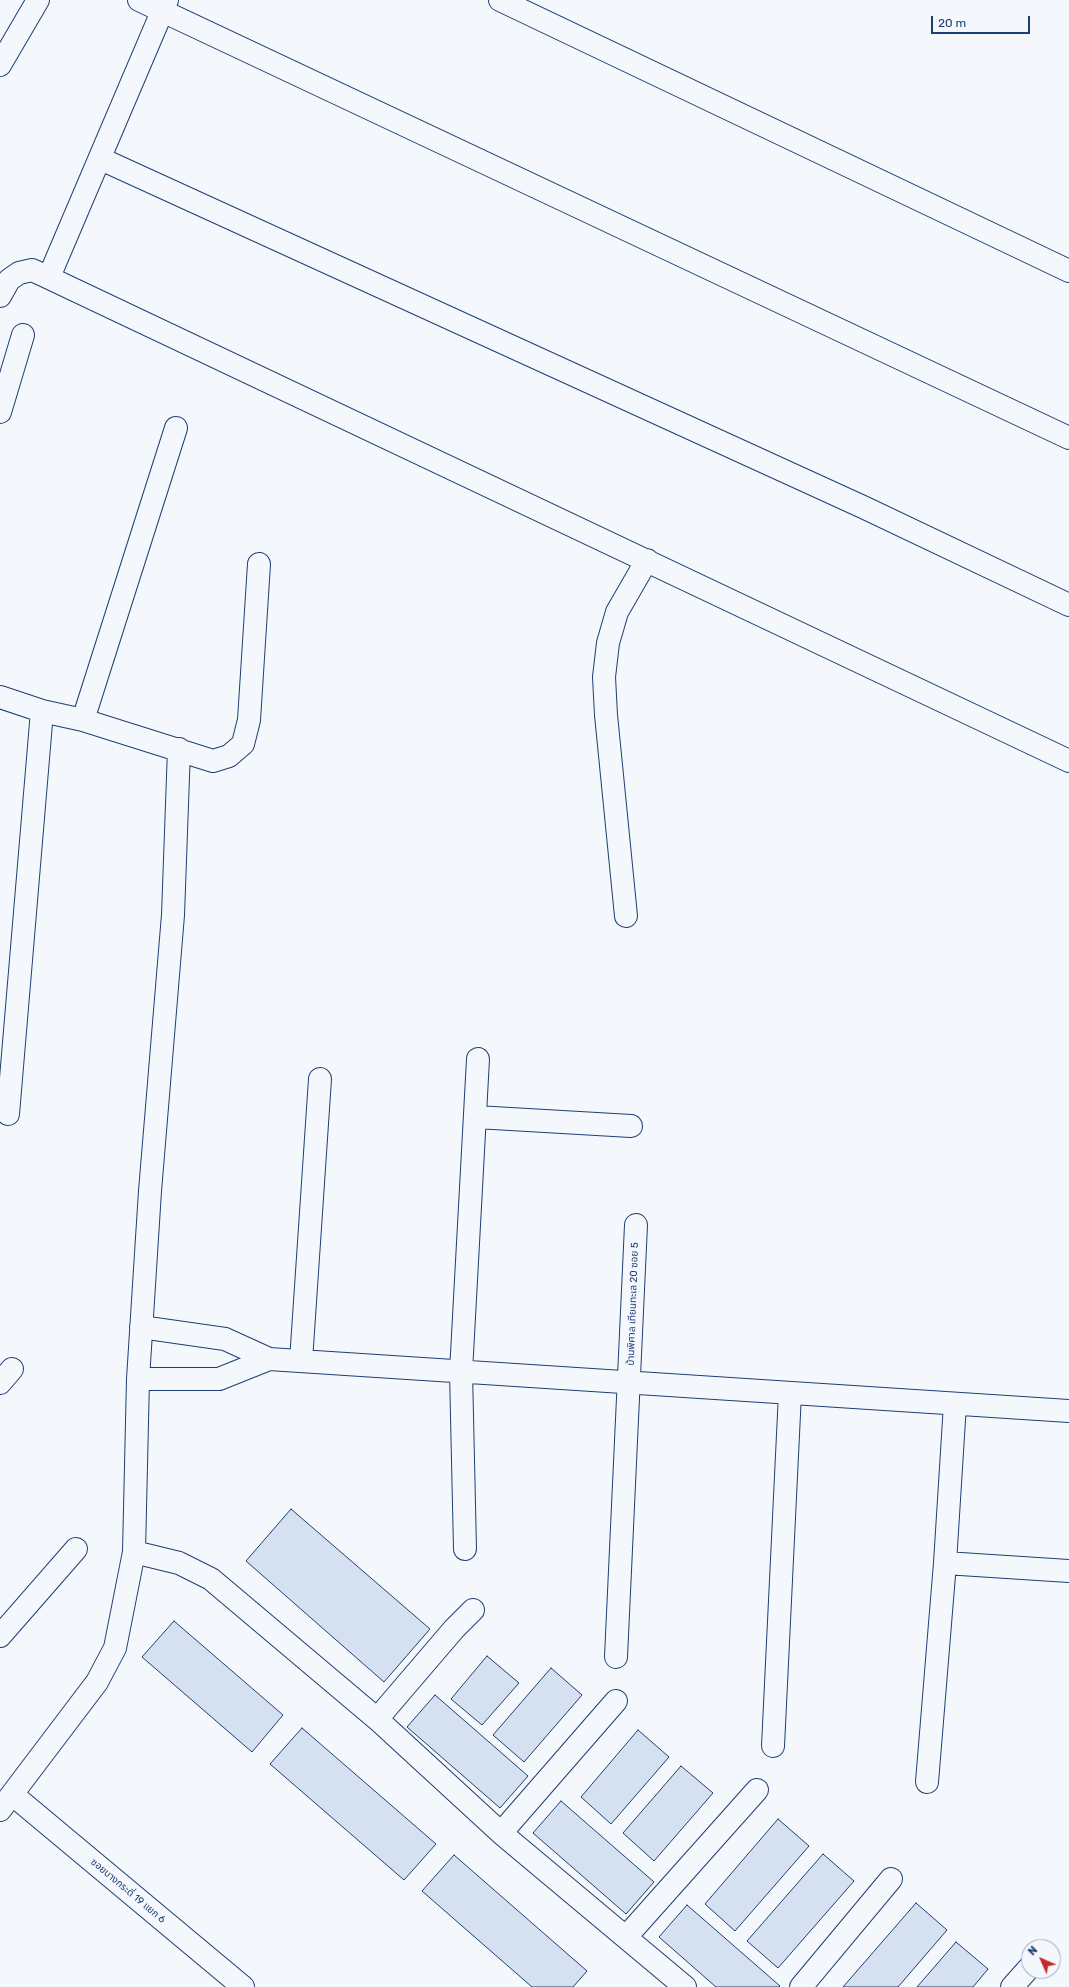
<!DOCTYPE html>
<html>
<head>
<meta charset="utf-8">
<style>
	body { margin:0 }
	#map { position:relative; width:1069px; height:1987px; overflow:hidden; background:#f4f7fb; font-family:Rubik,sans-serif }
	canvas { display:block }
	.north { position:absolute; left:1021px; top:1939px; width:40px; height:40px; box-sizing:border-box; background:#f4f7fb; border:1px solid #9eadc5; border-radius:50%; rotate:315deg; font-size:11px; font-weight:700; line-height:16px; text-align:center; color:#1d3f73 }
	.north::after { content:''; display:block; margin:auto; width:14px; height:18px; background:#c62828; clip-path:polygon(50% 0,100% 100%,50% 72%,0 100%) }
	.scale { position:absolute; left:931px; top:16px; width:99px; height:18px; box-sizing:border-box; border:2px solid #1d3f73; border-top:0; padding-left:5px; font-size:12px; line-height:14px; white-space:nowrap; color:#1d3f73; -webkit-text-stroke:3px #f4f7fb; paint-order:stroke }
</style>
</head>
<body>
<div id="map">
<canvas width="1069" height="1987"></canvas>
<div class="north">N</div>
<div class="scale">20 m</div>
</div>
<script>
const g = document.querySelector('canvas').getContext('2d');
g.lineJoin = 'round';
function paint(path, color) { g.fillStyle = color; g.fill(path, 'evenodd'); }
const poly = rows => new Path2D(rows.map(r => 'M' + r).join(''));
function trace(path, color, width, dash) { g.strokeStyle = color; g.lineWidth = width; g.lineCap = dash ? 'butt' : 'round'; g.setLineDash(dash || []); g.stroke(path); }
function label(font, color, halo, rows, align = 'center') {
  g.font = font + ' Rubik,"Noto Sans Thai",sans-serif'; g.lineWidth = 3; g.setLineDash([]); g.textBaseline = 'middle'; g.strokeStyle = halo; g.fillStyle = color; for (const [text, x, y, turn = 0] of rows) {
    g.save(); g.translate(x, y); g.rotate((+turn || 0) * Math.PI / 180); g.textAlign = isNaN(turn) ? turn : align; if (halo) g.strokeText(text, 0, 0); g.fillText(text, 0, 0); g.restore();
  }
}
const building = poly([
	[291,1509,430,1629,384,1682,246,1561,291,1509],
	[174,1621,283,1715,252,1752,142,1657,174,1621],
	[487,1656,519,1683,482,1725,451,1699,487,1656],
	[551,1668,582,1695,524,1762,493,1735,551,1668],
	[435,1695,528,1776,500,1808,407,1727,435,1695],
	[302,1728,436,1844,404,1880,270,1764,302,1728],
	[638,1730,669,1757,611,1824,581,1797,638,1730],
	[681,1766,713,1793,654,1861,623,1833,681,1766],
	[561,1801,654,1882,626,1914,533,1833,561,1801],
	[778,1819,809,1846,735,1931,705,1904,778,1819],
	[823,1854,854,1881,778,1968,747,1941,823,1854],
	[454,1855,587,1971,573,1987,532,1987,422,1891,454,1855],
	[916,1903,947,1930,898,1987,843,1987,916,1903],
	[687,1905,780,1986,779,1987,716,1987,659,1937,687,1905],
	[956,1942,988,1969,973,1987,917,1987,956,1942]
]);
const minor = poly([
	[139,0,1069,438],
	[500,0,1069,271],
	[0,65,38,0],
	[101,159,863,507,1069,605],
	[49,277,167,0],
	[0,296,9,280,19,273,32,270,43,275,1069,761],
	[0,412,23,335],
	[0,697,42,711,83,720,213,761,229,756,243,744,249,720,259,564],
	[83,720,176,428],
	[626,916,606,715,604,677,608,643,617,612,647,560],
	[8,1114,42,711],
	[476,1117,631,1126],
	[141,1327,225,1339,269,1359,1069,1411],
	[301,1361,320,1079],
	[138,1379,219,1379,269,1359],
	[0,1383,12,1369],
	[465,1549,461,1372,478,1059],
	[134,1552,179,1563,211,1579,377,1719,501,1833,685,1987],
	[945,1563,1069,1571],
	[0,1636,76,1549],
	[616,1657,636,1225],
	[377,1719,454,1629,473,1610],
	[773,1746,790,1393],
	[927,1782,945,1563,955,1404],
	[13,1795,243,1987],
	[0,1810,97,1682,115,1648,134,1552,138,1379,150,1191,173,915,179,749],
	[501,1833,616,1701],
	[626,1937,757,1790],
	[801,1987,891,1879],
	[1012,1987,1029,1968]
]);
const streetNames = [
	["บ้านพิศาล เทียนทะเล 20 ซอย 5",633,1304,-88],
	["ซอยบางกระดี่ 19 แยก 6",128,1891,40]
];
paint(building, '#d5e0f0');
trace(building, '#1d3f73', 1);
trace(minor, '#1d3f73', 24);
trace(minor, '#f4f7fb', 22);
label('10px', '#1d3f73', '#f4f7fb', streetNames);
</script>
</body>
</html>
